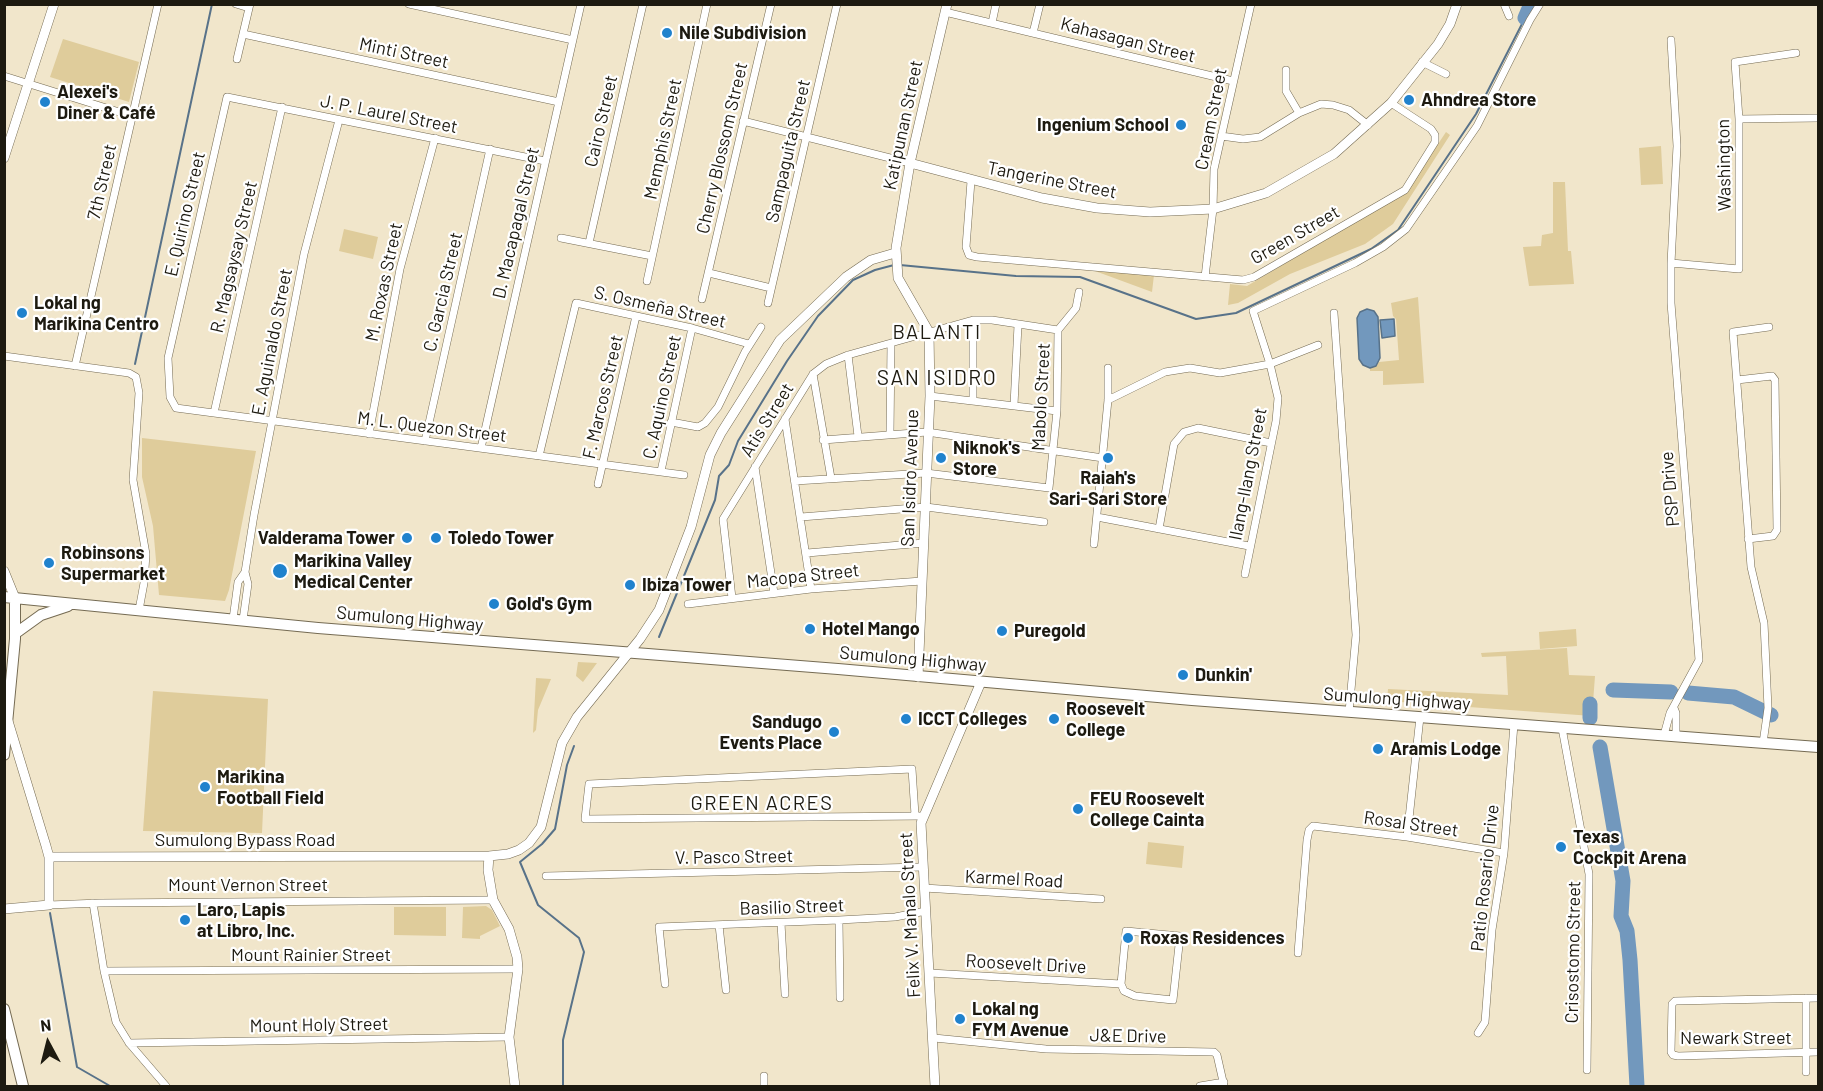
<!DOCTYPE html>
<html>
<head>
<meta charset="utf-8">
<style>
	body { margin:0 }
	#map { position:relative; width:1823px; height:1091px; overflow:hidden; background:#f1e6cb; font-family:Barlow,sans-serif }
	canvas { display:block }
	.frame { position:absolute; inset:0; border:6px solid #1d1a10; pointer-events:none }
	.north { position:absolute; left:18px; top:1013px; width:60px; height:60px; -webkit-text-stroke:4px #fff; paint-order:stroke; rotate:353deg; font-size:16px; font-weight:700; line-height:24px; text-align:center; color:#1d1a10 }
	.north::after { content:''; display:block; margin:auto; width:21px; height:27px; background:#1d1a10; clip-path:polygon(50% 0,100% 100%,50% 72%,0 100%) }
</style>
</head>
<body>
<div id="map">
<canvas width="1823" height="1091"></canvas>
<div class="frame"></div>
<div class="north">N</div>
</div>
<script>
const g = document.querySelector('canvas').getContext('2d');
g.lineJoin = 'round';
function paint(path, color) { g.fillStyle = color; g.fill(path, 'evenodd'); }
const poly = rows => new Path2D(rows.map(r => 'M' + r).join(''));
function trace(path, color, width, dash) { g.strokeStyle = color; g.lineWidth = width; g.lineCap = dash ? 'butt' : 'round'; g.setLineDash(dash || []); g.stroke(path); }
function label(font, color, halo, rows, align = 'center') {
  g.font = font + ' Barlow,sans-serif'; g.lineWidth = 4.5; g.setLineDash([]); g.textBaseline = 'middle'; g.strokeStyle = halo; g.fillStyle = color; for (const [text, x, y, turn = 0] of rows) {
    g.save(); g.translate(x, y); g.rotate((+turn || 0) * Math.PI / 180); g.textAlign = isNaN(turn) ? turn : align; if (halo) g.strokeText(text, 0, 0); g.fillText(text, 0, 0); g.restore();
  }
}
const green = poly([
	[63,39,139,62,129,102,50,77],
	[1446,132,1450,135,1393,224,1365,244,1290,274,1238,303,1228,305,1230,284,1247,286,1406,192],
	[1661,146,1663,184,1641,185,1639,148],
	[1553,182,1565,182,1568,251,1571,251,1574,284,1529,286,1523,247,1541,246,1542,235,1553,233],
	[344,229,378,237,373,259,339,251],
	[1095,271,1154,275,1152,292],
	[1418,297,1424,383,1383,385,1383,371,1370,371,1370,368,1376,366,1379,362,1399,360,1396,319,1393,316,1391,303],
	[142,438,256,451,229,590,225,601,159,595,153,526,142,477],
	[1576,629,1577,646,1540,649,1539,632],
	[1567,648,1569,675,1595,676,1592,716,1387,701,1388,689,1508,695,1506,656,1482,657,1481,653],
	[578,662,597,663,583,682,576,676],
	[536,678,551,679,538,710,536,730,533,733],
	[153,691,268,699,262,833,143,831],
	[1148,842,1184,846,1182,868,1146,864],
	[486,906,492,910,500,926,480,936,480,939,462,938,463,907],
	[394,907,446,907,446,936,394,935]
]);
const water = poly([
	[1367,309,1374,311,1378,317,1380,358,1376,366,1370,368,1363,365,1359,359,1357,318,1360,312,1367,309],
	[1394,319,1395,336,1382,338,1380,320,1394,319]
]);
const stream = poly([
	[900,265,1016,276,1080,277,1196,319,1236,313,1371,249,1398,230,1476,114,1525,18],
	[135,364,212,4],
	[659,637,715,500,719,476,729,465,738,441,787,361,818,316,853,280,875,270,894,265],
	[50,913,77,1067,110,1086],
	[563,1086,563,1040,584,952,579,938,538,905,520,862,542,844,555,829,567,765,574,746]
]);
const river = poly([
	[1525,18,1531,4],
	[1613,690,1671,692],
	[1688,693,1734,697,1771,715],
	[1590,718,1590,704],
	[1600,747,1623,881,1621,916,1627,931,1630,960,1637,1086]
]);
const minor = poly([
	[236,4,249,8],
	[409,4,573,40],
	[1504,4,1509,16],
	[945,12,1233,81],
	[992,23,996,4],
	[1033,33,1040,4],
	[243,34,559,102],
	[237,59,250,4],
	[1422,62,1446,74],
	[1286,70,1286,91,1299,113],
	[4,76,132,116],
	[1739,119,1818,118],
	[743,121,910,163],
	[1221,136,1243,139,1260,137,1299,113,1321,104,1333,105,1349,110,1368,125],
	[545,161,227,97,168,358,170,397,176,408,684,475],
	[971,181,966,247,969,255,977,257,1243,280,1254,277,1405,190,1435,142,1435,135,1431,129,1391,103],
	[561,238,652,256],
	[589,243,643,4],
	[1671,263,1739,269,1739,119,1735,62,1796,53],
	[709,273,771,288],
	[1205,277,1213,209,1214,169,1251,4],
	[647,281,707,4],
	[702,299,771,4],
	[768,303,837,4],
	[1334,313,1356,635,1349,712],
	[973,320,973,400],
	[1058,330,1076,308,1079,292],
	[848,355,858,436],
	[4,356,129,373,136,377,139,393,133,480,146,554,144,583,139,610],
	[75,366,158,4],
	[813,374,831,478],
	[1737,380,1772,376,1775,380,1777,530,1773,536,1748,539],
	[930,396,1057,411],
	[1108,400,1165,372,1190,368,1220,373,1270,364,1318,345],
	[1014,405,1018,325],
	[214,413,282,107],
	[785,419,811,589],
	[671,422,698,427,705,423,718,407,745,352,761,327],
	[369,434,400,269,435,138],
	[890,434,891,343],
	[823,440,927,432,1103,458],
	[425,441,490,149],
	[481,448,581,4],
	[539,456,576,303,692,328,749,344],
	[755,467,774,593],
	[661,471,692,328],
	[795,481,926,473,1049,488,1057,411,1058,330],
	[598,484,636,316],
	[801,517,926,507,1044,522],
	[1097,517,1249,546],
	[1159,529,1174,444,1184,432,1198,428,1271,443],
	[1094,544,1108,400,1108,368],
	[807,553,924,543],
	[1245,574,1276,421,1278,398,1270,364,1253,311,1355,263,1383,247,1406,229,1477,126,1530,20,1540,4],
	[732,598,723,519,813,374,826,364,848,355,973,320,992,320,1058,330],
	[688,604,811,589,922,581],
	[233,619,238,582,245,572],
	[243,620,248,584,245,572,254,515,304,254,339,120],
	[1674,708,1676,713,1676,736],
	[1562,728,1589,874,1587,1070],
	[1664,735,1670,713,1699,660,1671,303,1671,263,1677,146,1671,40],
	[1763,743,1768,708,1764,623,1751,567,1733,332,1769,327],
	[915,815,912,769,589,784,585,819,923,816],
	[1407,837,1420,717],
	[546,876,923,867],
	[924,888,1101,899],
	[93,903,104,971,116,1022,129,1043,166,1086],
	[49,905,100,903,493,900],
	[839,920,840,998],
	[781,923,785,994],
	[719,925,726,990],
	[1126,931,1180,936,1173,1000,1135,996,1124,991,1121,984,1126,931],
	[1298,953,1307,840,1309,830,1313,826,1407,837,1504,853],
	[104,971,518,969],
	[930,973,1121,984],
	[665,984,659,927,839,920,895,917,926,911],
	[1818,998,1675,1001,1672,1004,1671,1052,1673,1055,1678,1056,1818,1052],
	[1478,1033,1485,1022,1492,930,1504,853,1514,724],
	[934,1038,1046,1049,1214,1052,1217,1055,1224,1086],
	[129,1043,509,1037],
	[1806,1072,1806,998],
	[764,1086,764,1076],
	[1200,1086,1224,1082]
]);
const tertiary = poly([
	[4,158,54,4],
	[910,163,1042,198,1097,208,1150,212,1213,209,1266,193,1334,154,1391,103,1438,44,1450,24,1457,4],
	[4,571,15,598],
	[918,677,930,396,929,332,898,278,896,248,910,163,947,4],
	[489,856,488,870,493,900,509,929,517,957,518,969,509,1037,515,1086],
	[49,857,489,856,508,854,519,850,529,843,541,827,562,743,577,717,640,639,659,610,691,527,710,455,721,433,780,340,846,277,871,260,895,253],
	[4,909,49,905,49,857,46,846,8,721],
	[935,1086,921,823,981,682]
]);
const secondary = poly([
	[4,597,318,628,838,669,1192,700,1818,747],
	[16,633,41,615,68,606],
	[4,755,15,639,15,598],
	[4,1009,23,1086]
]);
const markers = [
	[667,33,6,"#2082cd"],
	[1409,100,6,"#2082cd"],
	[45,102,6,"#2082cd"],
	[1181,125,6,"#2082cd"],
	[22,313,6,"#2082cd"],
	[941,458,6,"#2082cd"],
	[1108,458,6,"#2082cd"],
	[407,538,6,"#2082cd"],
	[436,538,6,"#2082cd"],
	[49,563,6,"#2082cd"],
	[280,571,8,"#2082cd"],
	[630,585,6,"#2082cd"],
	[494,604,6,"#2082cd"],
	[810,629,6,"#2082cd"],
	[1002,631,6,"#2082cd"],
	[1183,675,6,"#2082cd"],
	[906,719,6,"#2082cd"],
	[1054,719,6,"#2082cd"],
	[834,732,6,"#2082cd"],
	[1378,749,6,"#2082cd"],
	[205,787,6,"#2082cd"],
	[1078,809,6,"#2082cd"],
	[1561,847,6,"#2082cd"],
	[185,920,6,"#2082cd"],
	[1128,938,6,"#2082cd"],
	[960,1019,6,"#2082cd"]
];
const poiNames = [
	["Nile Subdivision",679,33],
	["Alexei's",57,92],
	["Diner & Café",57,113],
	["Ahndrea Store",1421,100],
	["Ingenium School",1169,125,"right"],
	["Lokal ng",34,303],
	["Marikina Centro",34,324],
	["Niknok's",953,448],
	["Store",953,469],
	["Raiah's",1108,478,"center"],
	["Sari-Sari Store",1108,499,"center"],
	["Valderama Tower",395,538,"right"],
	["Toledo Tower",448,538],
	["Robinsons",61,553],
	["Supermarket",61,574],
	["Marikina Valley",294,561],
	["Medical Center",294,582],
	["Ibiza Tower",642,585],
	["Gold's Gym",506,604],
	["Hotel Mango",822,629],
	["Puregold",1014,631],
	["Dunkin'",1195,675],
	["Roosevelt",1066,709],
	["College",1066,730],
	["ICCT Colleges",918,719],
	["Sandugo",822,722,"right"],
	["Events Place",822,743,"right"],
	["Aramis Lodge",1390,749],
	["Marikina",217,777],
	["Football Field",217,798],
	["FEU Roosevelt",1090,799],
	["College Cainta",1090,820],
	["Texas",1573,837],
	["Cockpit Arena",1573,858],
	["Laro, Lapis",197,910],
	["at Libro, Inc.",197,931],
	["Roxas Residences",1140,938],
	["Lokal ng",972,1009],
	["FYM Avenue",972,1030]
];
const streetNames = [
	["Kahasagan Street",1128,40,14],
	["Minti Street",404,53,12],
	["J. P. Laurel Street",389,114,11],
	["Cream Street",1211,119,-79],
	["Cairo Street",601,121,-77],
	["Katipunan Street",903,125,-78],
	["Memphis Street",663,139,-78],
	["Cherry Blossom Street",722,148,-77],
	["Sampaguita Street",788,151,-77],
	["Washington",1724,165,-91],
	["Tangerine Street",1052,180,11],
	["7th Street",102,182,-77],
	["E. Quirino Street",185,214,-77],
	["D. Macapagal Street",516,223,-77],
	["Green Street",1295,235,-30],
	["R. Magsaysay Street",234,257,-77],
	["M. Roxas Street",384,282,-78],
	["C. Garcia Street",443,292,-77],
	["S. Osmeña Street",660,307,13],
	["E. Aguinaldo Street",272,342,-79],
	["F. Marcos Street",603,397,-77],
	["C. Aquino Street",662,397,-78],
	["Mabolo Street",1041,397,-87],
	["Atis Street",767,420,-58],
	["M. L. Quezon Street",432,427,7],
	["Ilang-Ilang Street",1248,474,-79],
	["San Isidro Avenue",910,478,-88],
	["PSP Drive",1670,489,-95],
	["Macopa Street",803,576,-6],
	["Sumulong Highway",410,619,5],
	["Sumulong Highway",913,659,5],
	["Sumulong Highway",1397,699,4],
	["Rosal Street",1411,824,8],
	["Sumulong Bypass Road",245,840],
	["V. Pasco Street",734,857,-1],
	["Patio Rosario Drive",1485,878,-84],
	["Karmel Road",1014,879,3],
	["Mount Vernon Street",248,885],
	["Basilio Street",792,907,-2],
	["Felix V. Manalo Street",910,915,-93],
	["Crisostomo Street",1573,952,-89],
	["Mount Rainier Street",311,955],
	["Roosevelt Drive",1026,964,3],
	["Mount Holy Street",319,1025,-1],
	["J&E Drive",1128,1036,1],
	["Newark Street",1736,1038]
];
const neighbourhoodNames = [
	["BALANTI",937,332],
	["GREEN ACRES",762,803]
];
const quarterNames = [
	["SAN ISIDRO",937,378]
];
paint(green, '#dfcc9b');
paint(water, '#7298bd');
trace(water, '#587289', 1.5);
trace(stream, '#587289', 2);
trace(river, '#7298bd', 15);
trace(minor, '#756b53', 8);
trace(tertiary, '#756b53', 10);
trace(secondary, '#756b53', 12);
trace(minor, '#fff', 7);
trace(tertiary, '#fff', 9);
trace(secondary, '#fff', 10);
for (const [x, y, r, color] of markers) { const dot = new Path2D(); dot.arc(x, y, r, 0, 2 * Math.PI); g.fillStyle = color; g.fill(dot); trace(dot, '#fff', 2); }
label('bold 18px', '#1d1a10', '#fff', poiNames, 'left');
label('18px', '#1d1a10', '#fff', streetNames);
g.letterSpacing = '1.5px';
label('20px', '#1d1a10', '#fff', neighbourhoodNames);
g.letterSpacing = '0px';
g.letterSpacing = '1.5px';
label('21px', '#1d1a10', '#fff', quarterNames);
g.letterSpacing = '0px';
</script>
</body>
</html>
